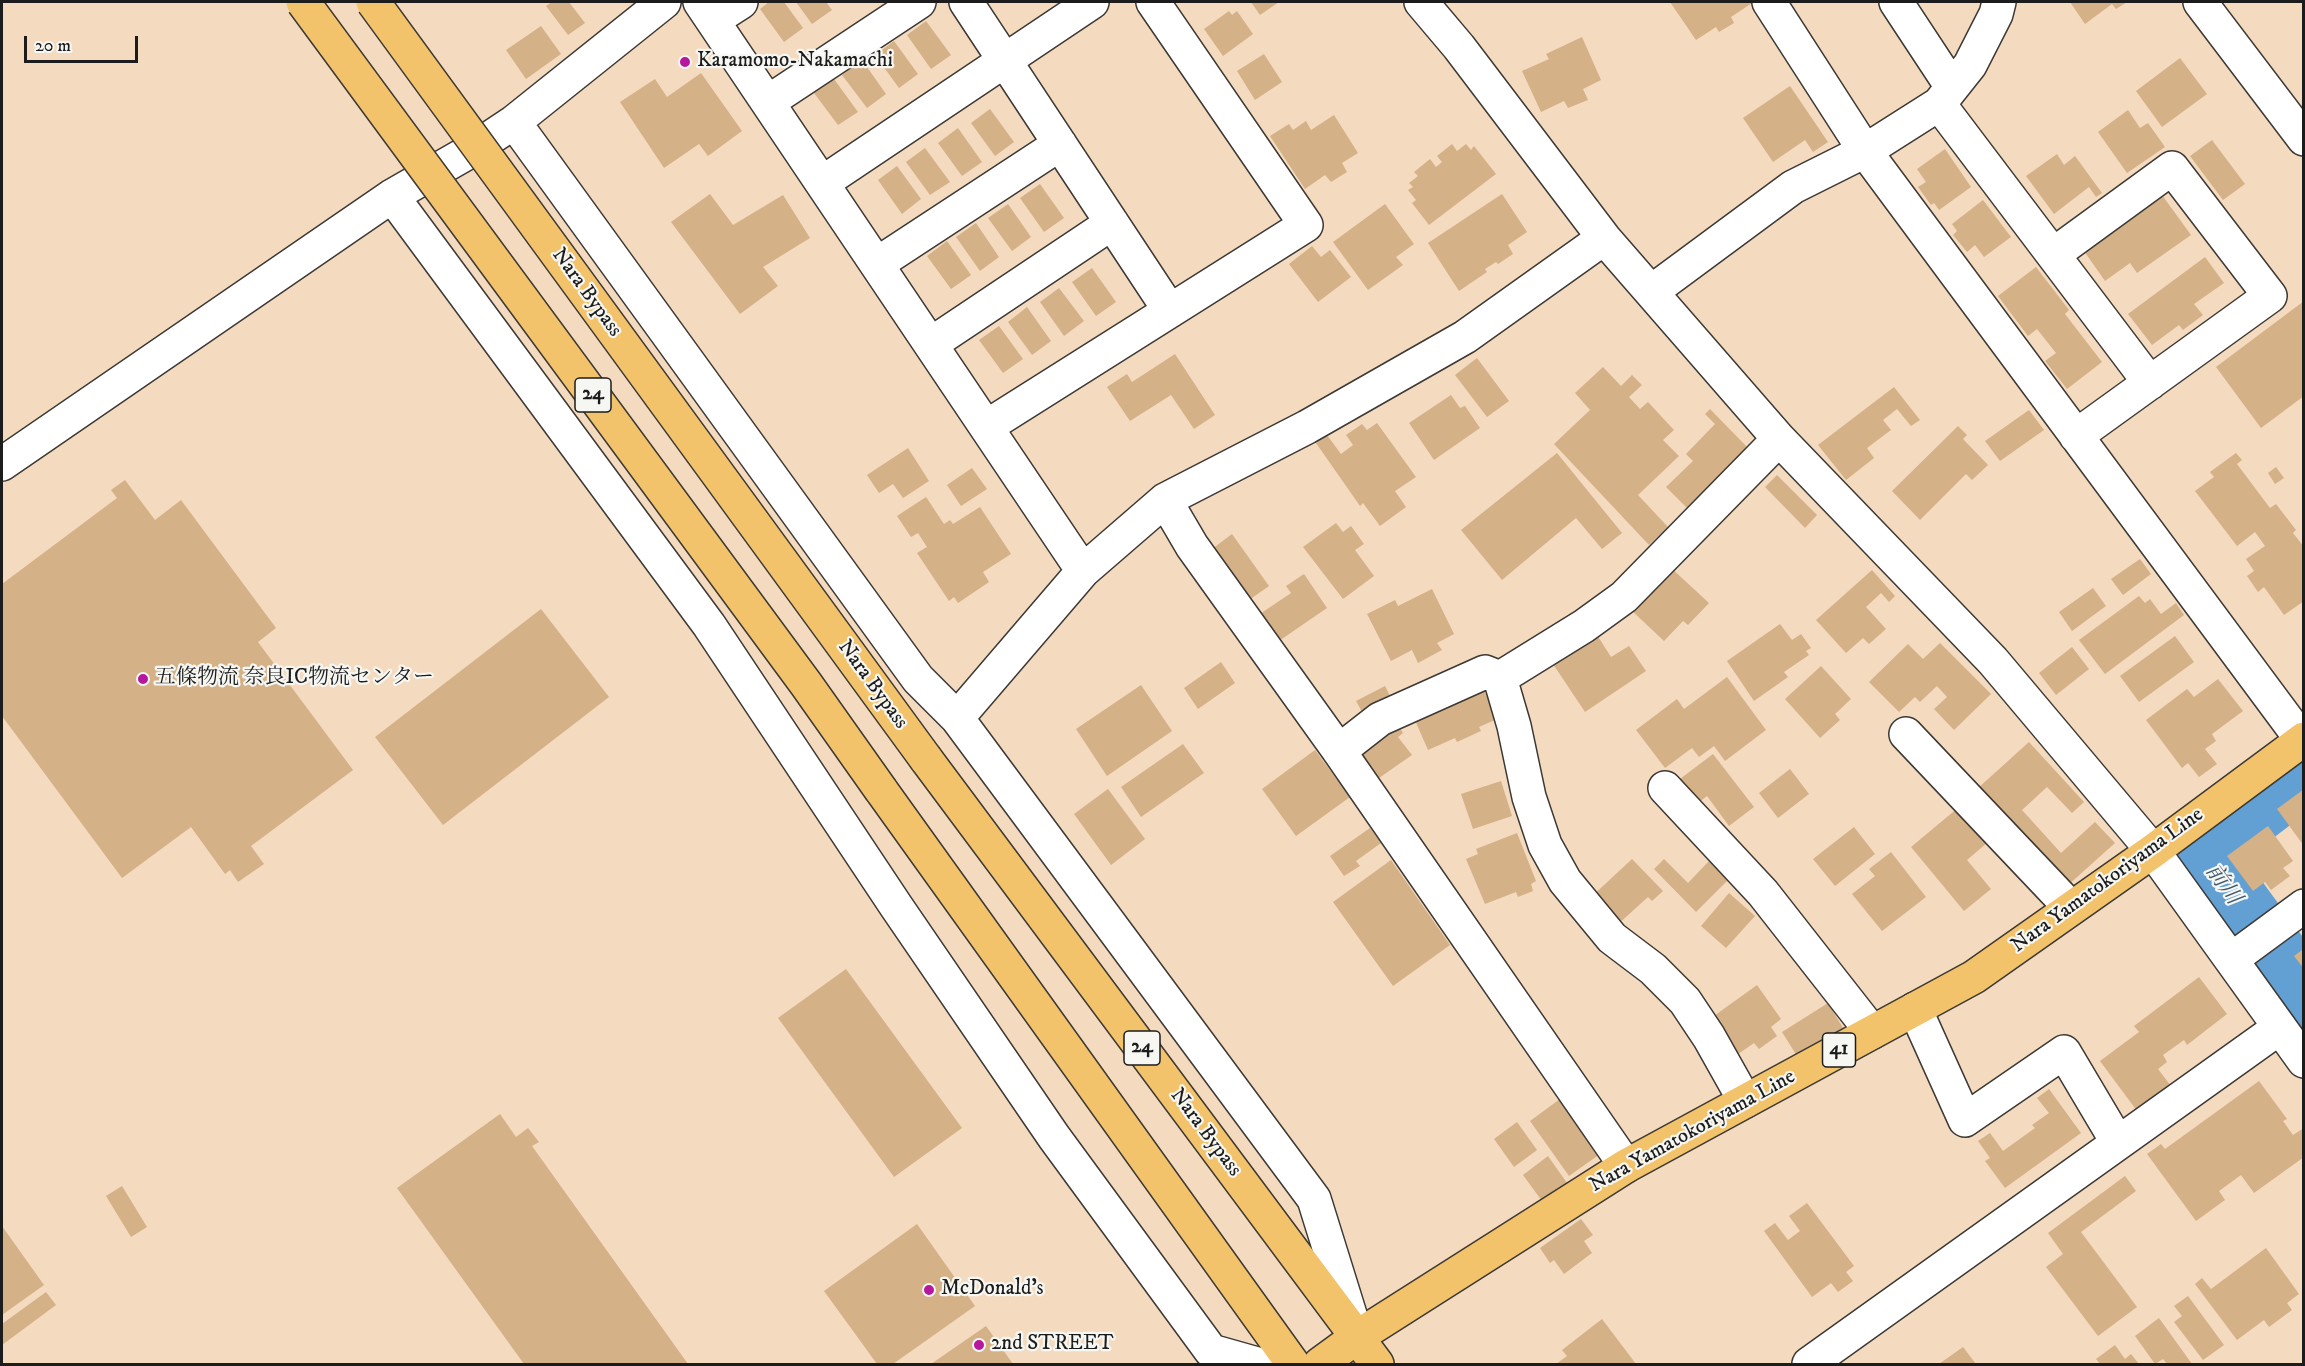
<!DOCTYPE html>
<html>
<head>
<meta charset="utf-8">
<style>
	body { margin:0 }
	#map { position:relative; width:2305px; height:1366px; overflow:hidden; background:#f4dabe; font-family:"IM FELL DW Pica",serif }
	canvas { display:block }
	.frame { position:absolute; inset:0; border:3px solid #1c1c1c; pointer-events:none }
	.scale { position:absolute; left:24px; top:36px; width:114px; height:27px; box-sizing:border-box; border:3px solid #1c1c1c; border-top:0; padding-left:8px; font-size:18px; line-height:21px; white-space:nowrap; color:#1c1c1c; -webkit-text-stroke:4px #f6f6f2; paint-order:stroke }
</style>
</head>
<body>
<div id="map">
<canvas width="2305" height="1366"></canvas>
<div class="frame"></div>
<div class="scale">20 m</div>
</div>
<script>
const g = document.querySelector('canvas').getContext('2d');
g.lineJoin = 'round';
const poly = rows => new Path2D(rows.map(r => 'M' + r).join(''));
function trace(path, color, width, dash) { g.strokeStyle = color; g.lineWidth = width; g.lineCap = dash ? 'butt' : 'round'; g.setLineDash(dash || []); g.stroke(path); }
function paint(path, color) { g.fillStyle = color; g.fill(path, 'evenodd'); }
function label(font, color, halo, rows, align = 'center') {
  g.font = font + ' "IM FELL DW Pica","Noto Serif JP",serif'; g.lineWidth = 4.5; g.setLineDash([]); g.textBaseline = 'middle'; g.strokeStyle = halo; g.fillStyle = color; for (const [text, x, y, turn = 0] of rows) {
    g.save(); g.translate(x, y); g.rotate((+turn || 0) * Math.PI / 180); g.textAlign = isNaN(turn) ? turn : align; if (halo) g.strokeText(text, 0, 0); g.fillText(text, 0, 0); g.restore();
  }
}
const river = poly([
	[2304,771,2198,852,2304,997]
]);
const building = poly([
	[552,2,569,2,585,23,568,35,546,6],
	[769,2,784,2,803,28,784,42,760,9],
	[796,2,826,2,832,10,812,24],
	[1251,2,1279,2,1260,15],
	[1670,2,1751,2,1752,3,1731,17,1734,23,1719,32,1716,27,1696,40],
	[2070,2,2127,2,2116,9,2112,4,2085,24],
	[1229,11,1232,15,1237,11,1253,34,1223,56,1204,29],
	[926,21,951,55,931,69,907,35],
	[541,26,561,54,526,79,506,50],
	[1582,37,1601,80,1583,89,1588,100,1568,108,1564,101,1541,112,1522,71,1549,59,1546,54],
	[894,41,918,74,899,88,875,55],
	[1264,54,1282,82,1255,100,1237,71],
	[2180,58,2207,94,2162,127,2136,91],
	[862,60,886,94,867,108,842,75],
	[701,73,742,131,708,156,699,144,664,168,620,102,655,79,667,97],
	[834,79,858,112,838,125,814,93],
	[1790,86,1828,142,1813,152,1805,140,1773,162,1743,118],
	[990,109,1014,142,995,156,971,123],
	[2128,110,2140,128,2148,123,2165,147,2127,173,2098,132],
	[1334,115,1358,153,1342,163,1347,172,1331,182,1325,175,1305,189,1270,136,1289,124,1293,130,1306,121,1311,130],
	[958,128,982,162,962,176,938,143],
	[2212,140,2245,184,2223,200,2190,156],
	[1452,144,1457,151,1466,144,1471,150,1474,146,1496,174,1429,225,1412,203,1416,200,1408,190,1413,187,1409,183,1418,176,1414,172,1430,159,1436,167,1442,162,1437,156],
	[925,148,950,182,930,195,906,162],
	[1945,149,1971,187,1939,210,1934,203,1931,205,1918,187,1926,182,1917,169],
	[2057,154,2064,165,2075,156,2102,193,2096,197,2089,187,2054,214,2026,176],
	[897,166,921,199,902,214,878,180],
	[1040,184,1064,218,1044,232,1020,198],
	[710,194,733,225,783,195,810,238,763,267,778,286,740,314,671,222],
	[1502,194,1527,232,1508,245,1513,254,1498,264,1496,262,1485,269,1487,272,1459,291,1428,243],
	[2162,195,2191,235,2137,273,2130,263,2105,281,2084,251],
	[1983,200,2011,237,1984,257,1975,245,1967,252,1953,235,1957,231,1952,224],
	[1008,204,1031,237,1012,251,988,218],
	[1385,204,1414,244,1396,257,1403,265,1368,290,1333,242],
	[976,223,999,257,980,271,956,237],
	[947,241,971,275,951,289,927,256],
	[1312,246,1321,257,1330,250,1351,277,1318,302,1289,264],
	[2205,257,2224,283,2194,304,2203,315,2183,330,2179,325,2152,345,2128,314],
	[2036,267,2069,310,2065,314,2102,362,2067,389,2045,361,2056,353,2037,329,2028,336,1998,296],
	[1092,268,1116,302,1096,316,1072,282],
	[1059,288,1084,321,1064,336,1040,302],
	[2304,301,2304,396,2261,428,2216,367],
	[1027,307,1051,341,1032,355,1008,322],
	[999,326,1023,359,1003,373,979,340],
	[1175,354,1215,415,1194,429,1171,395,1130,421,1107,387,1127,374,1132,382],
	[1477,358,1509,401,1487,417,1455,375],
	[1603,367,1621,386,1632,375,1642,385,1629,397,1640,409,1648,402,1674,430,1663,440,1679,456,1638,495,1668,527,1649,545,1554,444,1590,410,1575,393],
	[1894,387,1920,420,1911,426,1897,409,1883,420,1891,430,1867,448,1874,458,1846,480,1818,445],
	[1451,395,1460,408,1465,406,1480,428,1434,460,1409,423],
	[1710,409,1749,449,1688,509,1666,487,1693,461,1686,454,1715,424,1705,414],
	[2029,410,2044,430,2000,461,1985,441],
	[1377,423,1416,477,1395,491,1406,507,1380,526,1363,503,1360,506,1316,443,1327,435,1341,454,1353,445,1346,435,1362,424,1367,430],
	[1958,426,1967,435,1963,439,1988,465,1972,480,1966,474,1920,520,1892,491],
	[908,448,929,481,903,498,893,484,879,493,867,475],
	[1557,453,1622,533,1602,549,1576,518,1502,580,1461,530],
	[2236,453,2242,460,2237,464,2270,508,2276,504,2296,530,2293,533,2304,547,2304,601,2284,615,2264,587,2258,592,2247,576,2254,571,2246,559,2265,546,2255,532,2237,546,2195,491,2214,477,2210,472],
	[2276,467,2284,478,2275,484,2268,473],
	[972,468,987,489,961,506,947,485],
	[1777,475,1817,515,1805,528,1765,487],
	[125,480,155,520,181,500,276,628,258,642,353,770,251,846,264,864,238,882,230,870,225,874,191,827,122,878,2,716,2,584,117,498,111,490],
	[926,497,944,524,950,520,953,524,980,507,1011,554,983,572,989,582,958,603,954,597,949,601,917,553,927,547,918,533,911,537,897,516],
	[1336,523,1343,532,1351,526,1364,544,1355,550,1374,576,1343,599,1303,547],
	[1232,534,1269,586,1249,600,1212,549],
	[2140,559,2151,574,2123,595,2111,579],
	[1669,566,1709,603,1688,625,1683,621,1664,641,1629,608],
	[1872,570,1895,596,1889,602,1881,593,1866,607,1886,629,1869,644,1863,638,1846,653,1816,620],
	[1304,574,1327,608,1276,643,1257,616,1291,593,1286,586],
	[2093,588,2106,606,2072,631,2059,612],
	[1432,589,1454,634,1437,643,1442,650,1418,663,1412,650,1391,661,1367,614,1395,600,1398,606],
	[2139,596,2145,603,2150,599,2161,614,2176,603,2184,615,2105,674,2079,640],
	[541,609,609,697,443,825,375,737],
	[1780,624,1792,640,1801,634,1811,648,1806,651,1809,655,1784,672,1788,677,1754,701,1727,661],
	[1597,635,1611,657,1629,646,1646,671,1585,712,1553,664],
	[2175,636,2194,662,2139,702,2120,676],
	[1940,643,1991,694,1954,730,1934,709,1947,697,1937,686,1920,702,1915,697,1899,712,1869,682,1908,644,1923,659],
	[2072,647,2089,669,2056,695,2039,673],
	[1221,662,1235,683,1198,709,1184,688],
	[1821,666,1851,699,1835,714,1840,720,1820,738,1785,699],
	[1727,677,1766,730,1725,761,1714,746,1699,757,1692,748,1665,768,1636,730,1677,699,1684,709],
	[2218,679,2243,711,2212,734,2216,741,2205,749,2217,764,2199,777,2188,763,2182,768,2146,720,2187,689,2194,697],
	[1141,685,1172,731,1107,776,1076,729],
	[1385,686,1394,704,1366,719,1356,701],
	[1483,688,1497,719,1479,727,1481,731,1457,742,1455,738,1428,750,1414,718],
	[1396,722,1403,733,1398,737,1412,755,1379,778,1360,752],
	[2029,742,2084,802,2072,813,2047,787,2022,810,2061,853,2095,822,2115,843,2066,887,1977,789],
	[1183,744,1204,773,1141,817,1121,787],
	[1315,750,1350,797,1296,836,1262,789],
	[1713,754,1754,807,1729,826,1707,796,1694,806,1676,782],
	[1790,769,1809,794,1778,818,1759,793],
	[1501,781,1512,816,1473,829,1461,794],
	[1108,789,1145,839,1111,865,1074,814],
	[2304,789,2304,846,2277,809],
	[1959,807,1988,842,1967,860,1991,889,1964,911,1911,847],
	[2268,826,2293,861,2283,868,2290,876,2271,890,2265,882,2253,891,2227,856],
	[1854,827,1875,854,1835,886,1813,859],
	[1370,828,1381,843,1356,861,1360,866,1344,876,1330,856],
	[1517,833,1536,881,1531,884,1533,891,1518,897,1516,892,1485,904,1466,859,1478,854,1476,849],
	[1891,852,1926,897,1882,931,1852,894,1875,876,1869,869],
	[1632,859,1663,891,1652,901,1648,897,1616,926,1589,899],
	[1664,859,1688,883,1710,860,1729,879,1696,912,1654,869],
	[1391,860,1450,945,1393,986,1333,902],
	[1729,893,1755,916,1726,948,1701,926],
	[2302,950,2304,953,2304,969,2294,956],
	[846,969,962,1128,894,1177,778,1018],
	[2199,977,2227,1014,2187,1045,2184,1040,2163,1055,2167,1062,2158,1069,2171,1086,2137,1111,2100,1061,2139,1032,2134,1026],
	[1757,985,1781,1019,1771,1027,1777,1036,1759,1049,1754,1043,1734,1057,1707,1021],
	[1828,1003,1843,1028,1797,1056,1782,1032],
	[2259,1081,2287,1119,2283,1121,2293,1135,2304,1128,2304,1157,2254,1193,2241,1175,2219,1191,2225,1200,2196,1221,2147,1154,2161,1144,2165,1149],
	[2049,1089,2081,1133,2005,1188,1985,1161,1990,1158,1978,1141,1990,1133,2003,1151,2035,1128,2032,1125,2049,1113,2037,1098],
	[1560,1099,1600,1154,1569,1176,1530,1121],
	[500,1114,516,1137,528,1128,539,1142,532,1146,688,1364,524,1364,397,1188],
	[1517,1122,1537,1150,1514,1167,1494,1139],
	[1548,1156,1567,1183,1542,1201,1523,1175],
	[2125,1176,2136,1191,2081,1232,2137,1307,2098,1336,2046,1267,2063,1254,2048,1233],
	[122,1186,147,1227,131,1237,106,1196],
	[1807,1203,1854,1266,1846,1272,1853,1281,1838,1292,1831,1283,1812,1297,1764,1231,1775,1223,1788,1240,1800,1231,1789,1216],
	[1581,1219,1593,1235,1584,1241,1592,1253,1564,1274,1554,1260,1550,1263,1540,1248],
	[917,1224,975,1306,893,1364,877,1364,824,1291],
	[2,1226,44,1285,2,1315],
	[2266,1248,2299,1294,2287,1303,2292,1310,2269,1327,2264,1320,2237,1340,2195,1284,2202,1278,2211,1289],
	[46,1292,56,1305,2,1345,2,1324],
	[2188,1296,2224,1345,2203,1360,2174,1322,2182,1316,2174,1306],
	[2159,1318,2192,1364,2167,1364,2163,1359,2155,1364,2135,1336],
	[1602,1319,1636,1364,1556,1364,1567,1356,1562,1350],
	[986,1326,1013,1364,931,1364],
	[2115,1345,2125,1359,2131,1354,2139,1364,2100,1364,2096,1359],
	[1963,1347,1976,1364,1939,1364]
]);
const minor = poly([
	[700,2,1083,571],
	[966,2,1170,311],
	[1421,2,1459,47,1604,238,1779,439,1993,661,2153,851,2304,1061],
	[1769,2,1865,151,2302,740],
	[1896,2,1952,87],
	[2200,2,2304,139],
	[713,20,741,2],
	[768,102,919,2],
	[1939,104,2150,383],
	[514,122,918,679,957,718,1314,1199,1356,1334],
	[822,183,1092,2],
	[392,196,709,625,896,906,1054,1137,1211,1351,1257,1364],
	[2054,254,2172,168,2270,296,2076,436],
	[877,264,1060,144],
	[1651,292,1793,187,1865,151,1939,104,1970,65,1996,14,1999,2],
	[931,344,1112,223],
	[986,427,1306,225,1153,2],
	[2,464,392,196,472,150,514,122,664,2],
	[1165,500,1192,546,1339,751,1626,1166],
	[957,718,1083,571,1165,500,1307,427,1465,337,1604,238],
	[1906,734,2071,908],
	[1339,751,1380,719,1427,698,1485,672,1500,678],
	[1665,788,1763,893,1872,1032],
	[2232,959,2304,906],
	[1915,1009,1965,1120,2064,1052,2118,1143],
	[1745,1101,1709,1037,1685,1001,1653,969,1612,938,1565,881,1545,845,1529,797,1514,726,1500,678,1584,626,1624,597,1779,439],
	[1809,1364,2279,1028]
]);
const major = poly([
	[1320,1364,1357,1337,1626,1166,1974,977,2153,851,2304,739]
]);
const highway = poly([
	[926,759,1377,1364],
	[881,790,1293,1364]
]);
const highwayBridge = poly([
	[303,2,806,684,881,790],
	[373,2,926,759]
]);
const markers = [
	[685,62,6,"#b5179e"],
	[143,679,6,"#b5179e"],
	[929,1290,6,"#b5179e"],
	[979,1345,6,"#b5179e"]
];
const shields = [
	[593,395,36],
	[1142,1048,36],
	[1839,1050,33]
];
const shieldNames = [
	["24",593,395],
	["24",1142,1048],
	["41",1839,1050]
];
const poiNames = [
	["Karamomo-Nakamachi",697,62],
	["五條物流 奈良IC物流センター",155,679],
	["McDonald's",941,1290],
	["2nd STREET",991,1345]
];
const streetNames = [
	["Nara Bypass",586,293,54],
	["Nara Bypass",872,685,54],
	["Nara Yamatokoriyama Line",2108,881,-36],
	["Nara Yamatokoriyama Line",1693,1132,-29],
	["Nara Bypass",1205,1133,53]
];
const waterNames = [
	["前川",2222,885,54]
];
trace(river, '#62a0d3', 69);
paint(building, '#d4b187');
trace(minor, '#3c3834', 36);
trace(major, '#3c3834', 36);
trace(highway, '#3c3834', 36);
trace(minor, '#fff', 33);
trace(major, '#f2c36a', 33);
trace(highway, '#f2c36a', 33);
trace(highwayBridge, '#3c3834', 36, []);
trace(highwayBridge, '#f2c36a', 33);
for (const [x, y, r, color] of markers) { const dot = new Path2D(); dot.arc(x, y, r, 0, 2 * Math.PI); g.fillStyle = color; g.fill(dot); trace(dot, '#f6f6f2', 2); }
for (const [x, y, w] of shields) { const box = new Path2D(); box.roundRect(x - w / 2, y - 17, w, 34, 4.5); g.fillStyle = '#f6f6f2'; g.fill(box); trace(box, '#1c1c1c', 1.5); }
label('bold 20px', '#1c1c1c', null, shieldNames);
label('21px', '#1c1c1c', '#f6f6f2', poiNames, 'left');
label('21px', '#1c1c1c', '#f6f6f2', streetNames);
label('italic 22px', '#3c576e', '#f6f6f2', waterNames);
</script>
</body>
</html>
